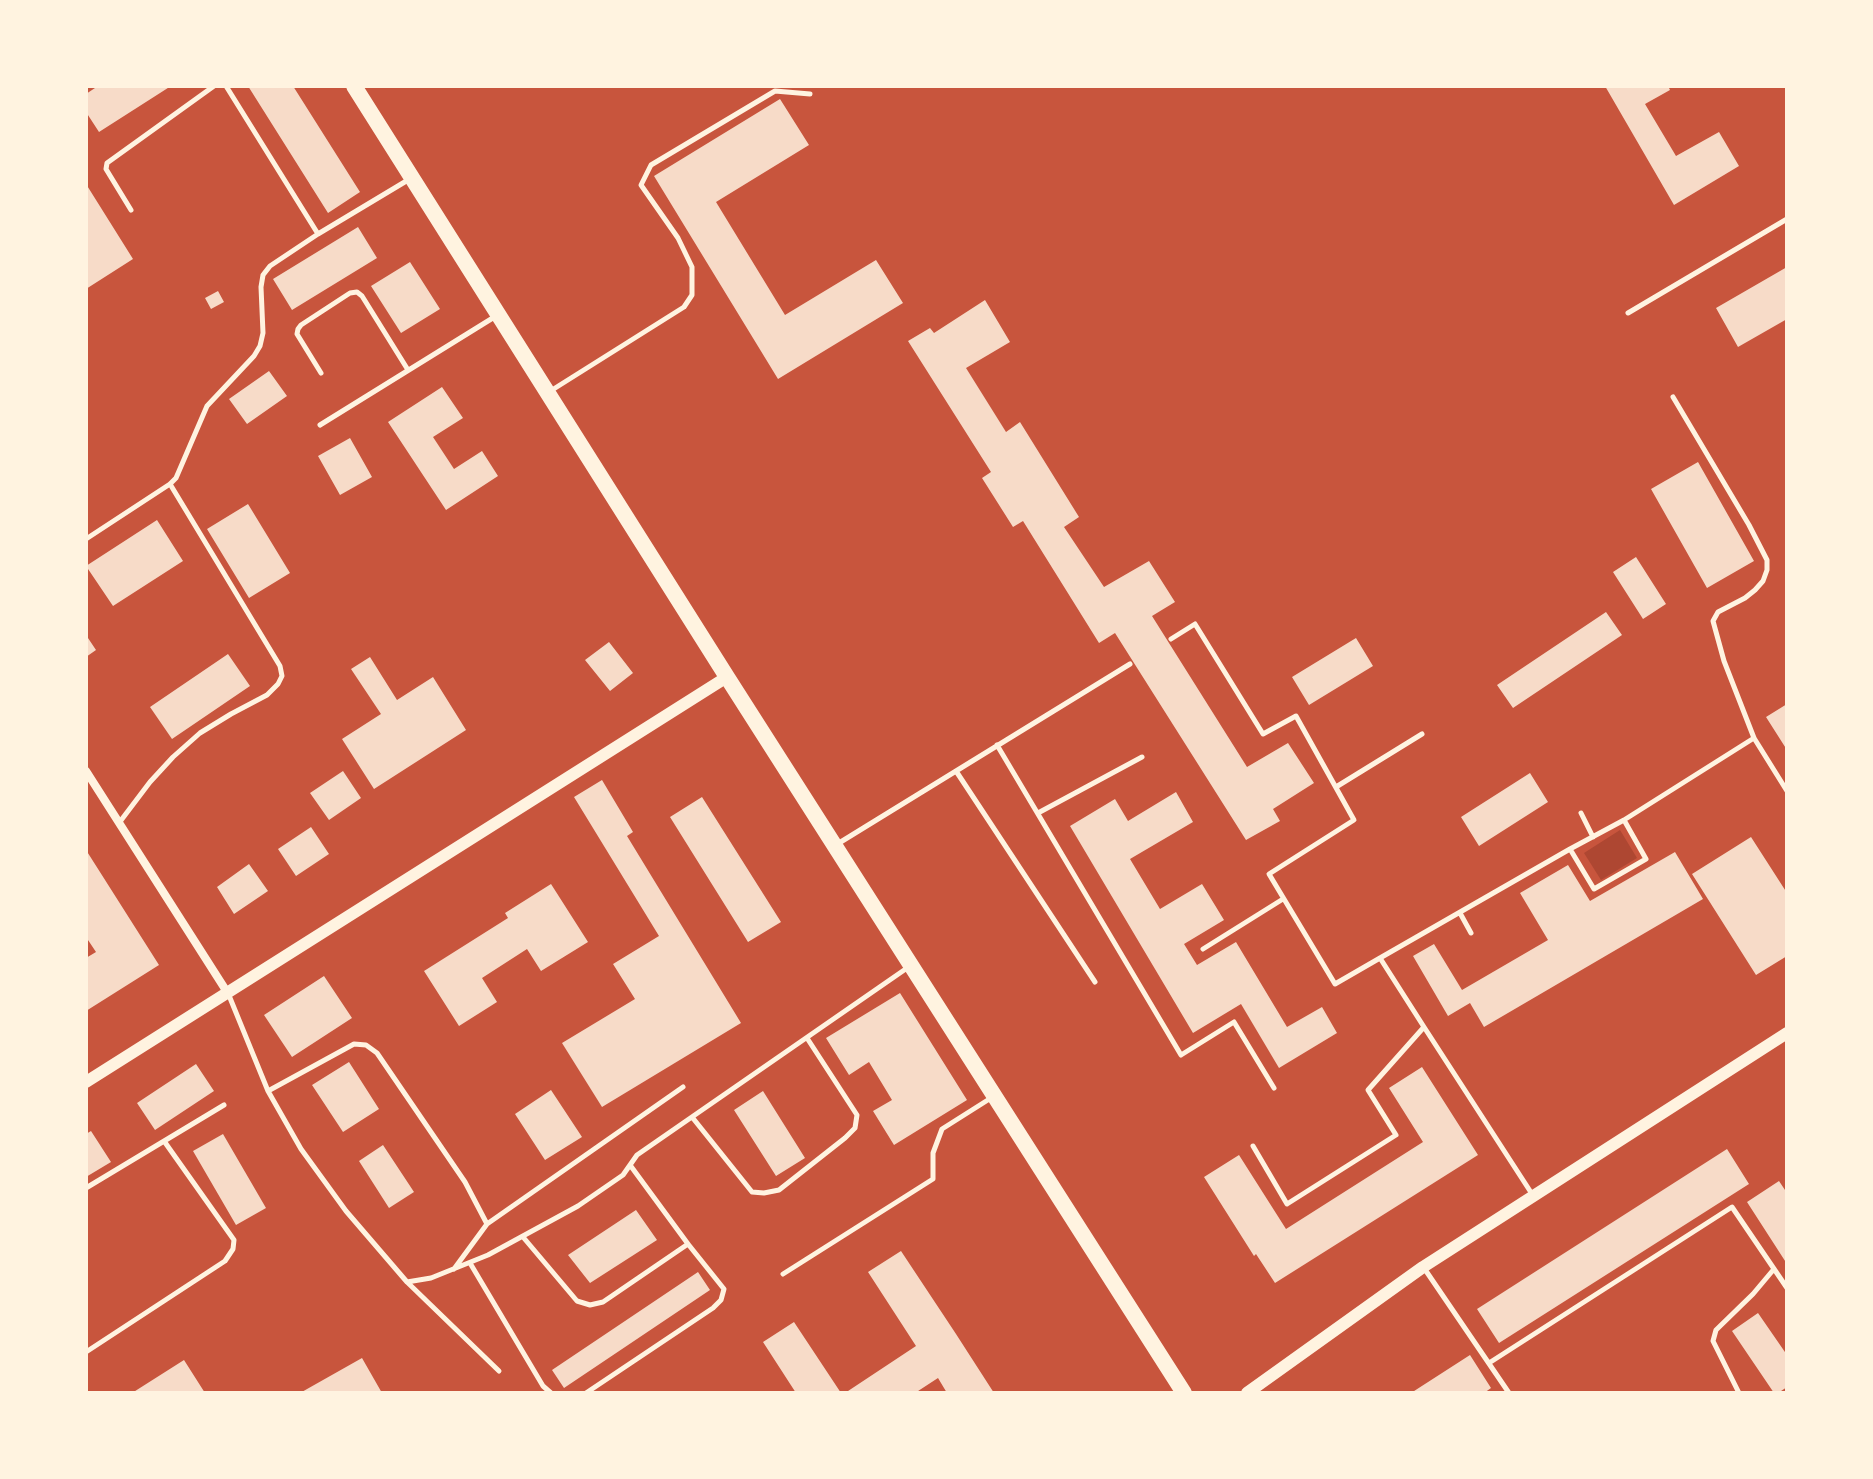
<!DOCTYPE html>
<html>
<head>
<meta charset="utf-8">
<style>
	body { margin:0 }
	#map { position:relative; width:1873px; height:1479px; overflow:hidden; background:#c8553d; font-family:"DM Sans",sans-serif }
	canvas { display:block }
	.frame { position:absolute; inset:0; border:88px solid #fff3e0; pointer-events:none }
</style>
</head>
<body>
<div id="map">
<canvas width="1873" height="1479"></canvas>
<div class="frame"></div>
</div>
<script>
const g = document.querySelector('canvas').getContext('2d');
g.lineJoin = 'round';
function paint(path, color) { g.fillStyle = color; g.fill(path, 'evenodd'); }
const poly = rows => new Path2D(rows.map(r => 'M' + r).join(''));
function trace(path, color, width, dash) { g.strokeStyle = color; g.lineWidth = width; g.lineCap = dash ? 'butt' : 'round'; g.setLineDash(dash || []); g.stroke(path); }
const green = poly([
	[1620,830,1637,858,1601,880,1584,853]
]);
const building = poly([
	[98,86,171,86,99,132,86,112,86,94],
	[248,86,293,86,360,192,328,213],
	[1605,86,1668,86,1670,90,1645,104,1676,156,1719,132,1739,166,1674,205],
	[780,99,809,145,716,202,785,315,876,260,903,303,778,379,654,176],
	[86,184,133,259,86,289],
	[358,227,377,258,292,310,273,279],
	[410,262,440,309,401,333,371,286],
	[1787,267,1787,319,1738,347,1716,308],
	[218,291,224,302,211,309,205,298],
	[985,300,1010,342,966,368,1006,432,1020,422,1079,517,1064,527,1104,587,1149,561,1175,602,1152,616,1247,767,1288,743,1314,783,1273,809,1280,821,1246,840,1115,633,1099,643,1023,521,1013,527,982,478,991,472,908,341,930,328,934,333],
	[269,371,287,396,247,424,229,399],
	[442,387,463,418,433,437,454,469,482,451,498,476,446,510,388,422],
	[350,438,372,477,340,495,318,456],
	[1698,462,1754,561,1707,588,1651,489],
	[248,504,290,573,249,598,207,529],
	[157,520,183,561,113,606,86,566],
	[1636,557,1666,604,1643,619,1613,572],
	[1606,612,1622,635,1513,708,1497,685],
	[86,635,96,650,86,657],
	[1356,638,1373,666,1309,705,1292,677],
	[609,642,633,673,610,691,585,660],
	[228,654,250,686,172,739,150,707],
	[370,657,397,700,433,677,466,730,374,789,342,739,381,714,351,669],
	[1787,704,1787,750,1766,717],
	[343,771,361,798,329,820,310,793],
	[1530,773,1548,802,1479,846,1461,817],
	[602,780,633,832,627,836,741,1023,602,1107,562,1043,635,999,613,964,659,936,574,797],
	[1176,792,1193,822,1130,859,1160,909,1202,884,1224,920,1184,944,1197,965,1236,942,1287,1027,1322,1007,1337,1033,1279,1068,1241,1004,1193,1033,1070,826,1115,799,1128,821],
	[702,797,781,922,748,942,670,817],
	[311,827,329,854,296,876,278,849],
	[1751,837,1787,893,1787,956,1756,975,1692,874],
	[86,850,159,965,86,1011,86,958,96,952,86,937],
	[1675,852,1703,899,1484,1027,1470,1003,1448,1016,1413,956,1434,944,1462,990,1548,940,1520,893,1568,865,1590,901],
	[249,864,268,891,234,914,217,887],
	[551,884,588,942,541,971,527,949,482,978,497,1002,459,1026,424,971,508,918,505,913],
	[324,976,352,1018,292,1057,264,1015],
	[900,993,967,1100,894,1145,873,1111,892,1100,869,1062,849,1075,826,1038],
	[349,1062,379,1109,343,1132,312,1085],
	[196,1064,214,1091,155,1130,137,1103],
	[1422,1067,1478,1155,1275,1283,1256,1254,1254,1256,1204,1177,1239,1155,1286,1229,1423,1142,1389,1088],
	[551,1090,582,1137,545,1160,515,1114],
	[763,1091,805,1158,776,1176,734,1110],
	[91,1131,111,1162,86,1177,86,1134],
	[223,1134,266,1208,236,1225,193,1151],
	[383,1145,414,1192,389,1208,359,1161],
	[1727,1149,1749,1184,1499,1343,1477,1309],
	[1779,1181,1787,1193,1787,1264,1747,1202],
	[636,1210,657,1240,590,1283,568,1255],
	[901,1251,956,1334,994,1393,947,1393,938,1378,915,1393,845,1393,916,1346,868,1272],
	[698,1272,710,1290,564,1388,552,1370],
	[1758,1313,1787,1355,1787,1387,1778,1393,1774,1393,1732,1331],
	[794,1322,841,1393,796,1393,763,1342],
	[1470,1355,1491,1388,1484,1393,1411,1393],
	[362,1358,382,1393,300,1393],
	[184,1360,205,1393,132,1393]
]);
const service = poly([
	[226,86,318,234],
	[131,210,106,169,107,163,214,86],
	[1628,313,1787,219],
	[321,373,297,334,298,329,301,325,350,293,357,292,362,296,408,370],
	[552,390,684,307,692,295,692,267,678,238,641,185,651,165,775,91,810,94],
	[1673,397,1749,525,1767,560,1767,570,1763,581,1755,590,1745,598,1718,612,1713,621,1724,661,1754,738],
	[320,425,496,316],
	[86,539,170,484,176,478,207,406,254,356,260,346,263,333,261,287,263,275,270,266,318,234,408,180],
	[1171,639,1195,624,1263,734,1296,716,1354,820,1269,874,1335,984,1380,958],
	[997,745,1181,1055,1234,1022,1274,1088],
	[956,771,1095,982],
	[1336,787,1422,734],
	[1038,813,1142,757],
	[1581,813,1593,837],
	[119,823,150,782,173,757,200,733,231,714,267,695,278,684,282,676,280,666,170,484],
	[839,843,1130,664],
	[1570,849,1594,889,1646,859,1624,820],
	[1460,913,1471,933],
	[1203,949,1283,899],
	[228,993,268,1091,301,1149,346,1211,407,1282,499,1371],
	[1424,1027,1532,1194],
	[268,1091,354,1044,366,1045,377,1053,465,1182,487,1224],
	[692,1117,752,1192,764,1193,779,1190,845,1138,855,1128,857,1115,807,1038],
	[1253,1146,1287,1204,1396,1135,1368,1090,1424,1027,1380,958,1570,849,1624,820,1754,738,1787,791],
	[86,1188,224,1105],
	[523,1237,577,1301,590,1305,603,1302,688,1244],
	[470,1263,543,1386,551,1393],
	[1424,1268,1509,1393],
	[454,1269,487,1224,683,1087],
	[783,1274,933,1179,933,1153,942,1129,991,1098],
	[407,1282,431,1278,488,1255,578,1206,623,1175,637,1155,910,966],
	[86,1352,225,1261,233,1249,234,1240,164,1141],
	[1489,1363,1732,1207,1787,1288],
	[586,1393,713,1308,721,1300,724,1289,688,1244,630,1165],
	[1739,1393,1713,1341,1716,1330,1753,1294,1774,1269]
]);
const minor = poly([
	[86,771,227,992]
]);
const tertiary = poly([
	[86,1082,727,677],
	[1247,1393,1423,1267,1787,1033]
]);
const primary = poly([
	[354,86,727,677,1184,1393]
]);
paint(green, '#ae4732');
paint(building, '#f7dbc8');
trace(service, '#fff3e0', 5);
trace(minor, '#fff3e0', 8);
trace(tertiary, '#fff3e0', 12);
trace(primary, '#fff3e0', 16);
</script>
</body>
</html>
